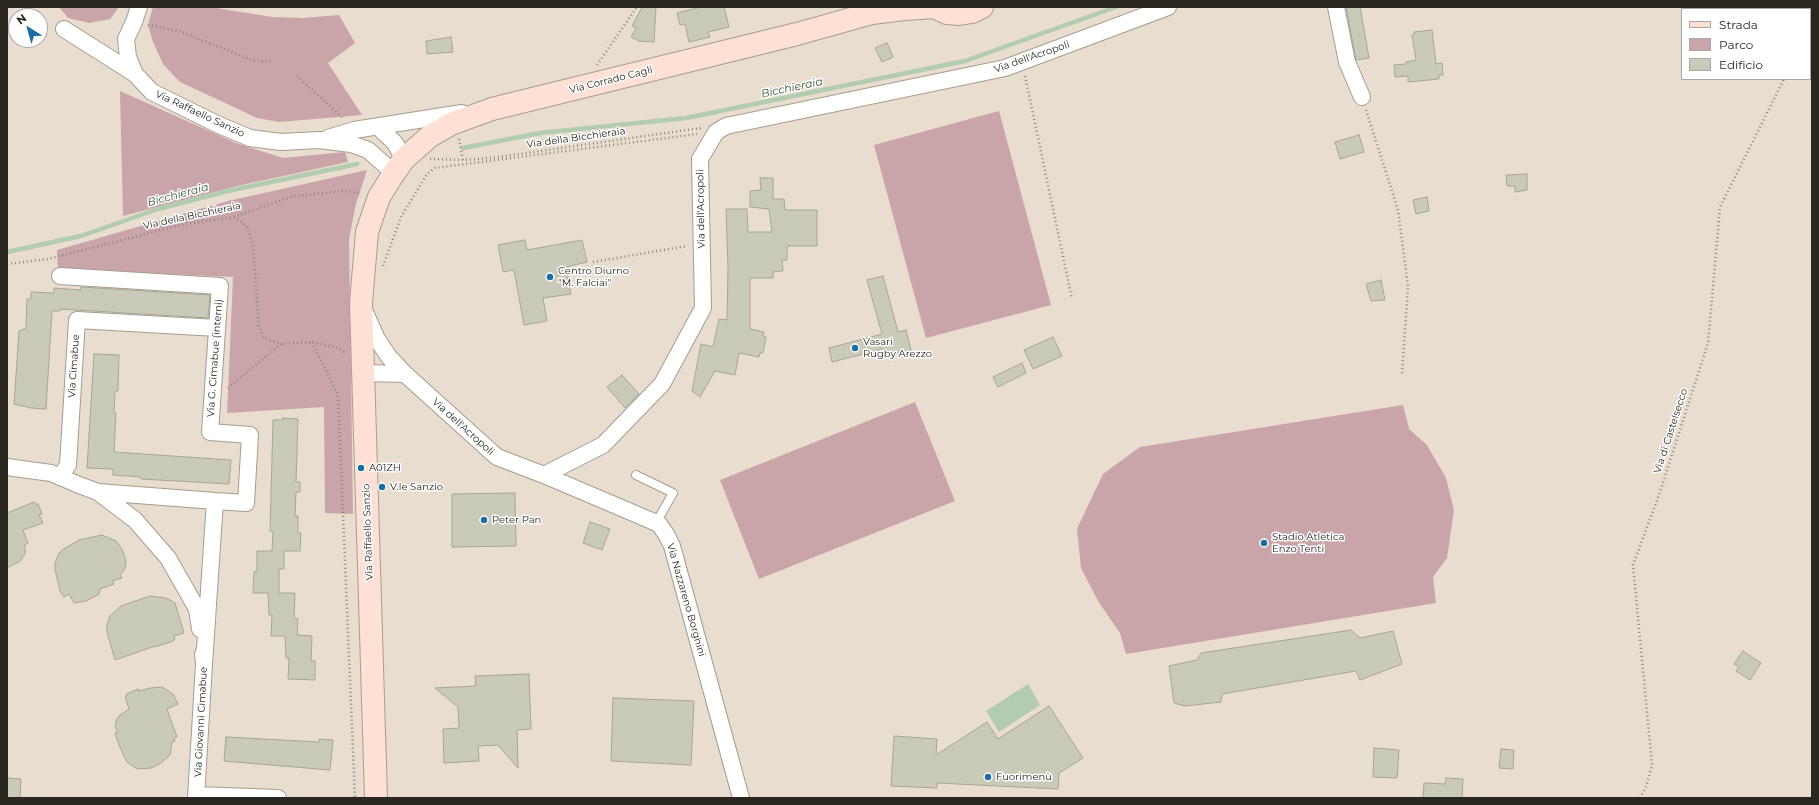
<!DOCTYPE html>
<html>
<head>
<meta charset="utf-8">
<style>
	body { margin:0 }
	#map { position:relative; width:1819px; height:805px; overflow:hidden; background:#e8ddce; font-family:Montserrat,sans-serif }
	canvas { display:block }
	.frame { position:absolute; inset:0; border:8px solid #2a2620; pointer-events:none }
	.legend { position:absolute; left:1681px; top:8px; width:130px; height:72px; box-sizing:border-box; background:#fff; border:1px solid #aaa8a6; margin:0; padding:5px 7px; list-style:none; font-size:12px; color:#2a2620 }
	.legend li { display:flex; align-items:center; gap:8px; height:20px }
	.legend b { width:20px; border:1px solid #aaa8a6 }
	.north { position:absolute; left:8px; top:8px; width:40px; height:40px; box-sizing:border-box; background:#fff; border:1px solid #aaa8a6; border-radius:50%; rotate:323deg; font-size:11px; font-weight:700; line-height:16px; text-align:center; color:#2a2620 }
	.north::after { content:''; display:block; margin:auto; width:14px; height:18px; background:#1b6e9f; clip-path:polygon(50% 0,100% 100%,50% 72%,0 100%) }
</style>
</head>
<body>
<div id="map">
<canvas width="1819" height="805"></canvas>
<div class="frame"></div>
<ul class="legend">
<li><b style="height:5px;background:#fee1d4"></b>Strada</li>
<li><b style="height:11px;background:#c9a5a9"></b>Parco</li>
<li><b style="height:11px;background:#c9cab8"></b>Edificio</li>
</ul>
<div class="north">N</div>
</div>
<script>
const g = document.querySelector('canvas').getContext('2d');
g.lineJoin = 'round';
function paint(path, color) { g.fillStyle = color; g.fill(path, 'evenodd'); }
const poly = rows => new Path2D(rows.map(r => 'M' + r).join(''));
function trace(path, color, width, dash) { g.strokeStyle = color; g.lineWidth = width; g.lineCap = dash ? 'butt' : 'round'; g.setLineDash(dash || []); g.stroke(path); }
function label(font, color, halo, rows, align = 'center') {
  g.font = font + ' Montserrat,sans-serif'; g.lineWidth = 3; g.setLineDash([]); g.textBaseline = 'middle'; g.strokeStyle = halo; g.fillStyle = color; for (const [text, x, y, turn = 0] of rows) {
    g.save(); g.translate(x, y); g.rotate((+turn || 0) * Math.PI / 180); g.textAlign = isNaN(turn) ? turn : align; if (halo) g.strokeText(text, 0, 0); g.fillText(text, 0, 0); g.restore();
  }
}
const green = poly([
	[61,7,119,7,110,19,89,23,68,18,60,8],
	[153,7,210,7,272,17,303,18,339,15,355,43,328,63,362,115,279,122,257,118,180,82,163,64,153,42,148,25],
	[120,91,236,143,283,158,345,152,348,162,237,186,123,216],
	[999,111,1051,305,926,338,874,145],
	[367,170,356,204,349,239,353,514,325,513,324,407,227,413,233,277,58,269,57,250,228,201],
	[915,402,955,501,759,579,720,480],
	[1403,405,1409,429,1427,445,1446,478,1454,510,1447,558,1433,577,1436,603,1126,654,1120,633,1098,601,1081,568,1077,529,1103,474,1140,447]
]);
const water = poly([
	[1028,684,1040,705,999,732,986,711]
]);
const stream = poly([
	[463,148,540,133,686,118,965,61,1116,7],
	[7,252,81,236,158,209,228,191,357,164]
]);
const building = poly([
	[642,7,656,7,654,42,639,41,631,37,636,28,632,26,642,7],
	[701,7,724,7,729,27,708,32,710,37,689,42,685,24,680,25,677,13,701,7],
	[1346,7,1360,7,1369,58,1356,60,1346,7],
	[1432,30,1436,64,1442,63,1443,75,1439,75,1439,79,1408,82,1408,76,1395,77,1394,65,1406,64,1406,62,1416,60,1412,35,1415,34,1414,32,1432,30],
	[451,37,453,52,427,54,426,41,451,37],
	[887,43,893,57,882,62,875,48,887,43],
	[1359,135,1364,152,1340,159,1335,142,1359,135],
	[1527,174,1527,190,1515,192,1515,186,1507,186,1506,175,1527,174],
	[760,178,773,178,773,199,784,199,785,210,817,210,817,246,787,246,787,260,782,260,783,271,773,272,773,278,750,278,750,329,764,332,763,336,766,337,763,353,760,353,759,357,739,353,735,375,715,371,700,397,692,391,701,344,713,347,719,319,727,320,728,269,726,209,747,209,748,232,772,232,769,209,750,207,750,191,761,190,760,178],
	[1427,197,1429,211,1416,214,1413,200,1427,197],
	[525,240,527,250,582,240,587,262,566,267,571,294,543,298,547,321,524,325,514,270,503,272,498,245,525,240],
	[883,276,898,332,906,330,911,350,888,356,886,348,832,362,829,348,882,334,867,280,883,276],
	[1381,280,1385,300,1371,301,1366,284,1381,280],
	[81,287,210,295,208,318,60,309,60,311,52,311,46,409,31,408,14,404,19,331,26,328,27,299,31,299,31,292,54,293,54,288,81,290,81,287],
	[1053,337,1062,356,1033,369,1024,350,1053,337],
	[94,354,119,355,118,391,115,391,114,413,116,413,114,452,231,460,229,484,141,479,141,477,113,475,113,469,87,468,94,354],
	[1022,363,1026,373,998,387,993,377,1022,363],
	[622,375,639,394,625,408,607,387,622,375],
	[283,418,298,419,296,482,300,482,300,492,296,492,295,516,298,516,298,533,301,533,300,551,284,551,284,569,279,569,279,593,295,593,294,618,298,619,297,635,312,636,311,661,315,661,315,680,288,679,289,658,286,658,285,636,271,636,272,615,269,615,268,593,253,593,254,572,257,571,257,551,272,551,273,532,270,531,273,420,283,420,283,418],
	[515,493,516,546,452,547,452,494,515,493],
	[34,502,35,504,38,504,42,514,39,515,43,523,23,530,28,543,25,545,25,554,20,561,7,568,7,513,34,502],
	[590,522,610,529,602,550,583,543,590,522],
	[102,535,116,541,122,549,126,561,125,569,120,575,122,578,112,581,114,584,100,589,99,594,86,601,74,603,69,594,64,597,60,591,55,569,55,563,59,553,64,549,79,540,102,535],
	[150,596,166,598,175,603,184,633,174,636,175,639,173,641,155,647,155,646,115,660,107,632,107,624,110,616,121,606,150,596],
	[1351,630,1360,638,1393,631,1402,664,1360,680,1356,671,1222,694,1221,702,1185,706,1174,703,1169,666,1197,660,1201,653,1351,630],
	[1743,651,1761,663,1750,680,1736,671,1739,667,1734,664,1743,651],
	[529,674,531,729,517,730,518,768,498,745,478,746,479,761,444,763,443,729,459,728,458,707,435,688,476,686,475,676,529,674],
	[162,687,173,694,178,704,167,709,177,737,174,738,175,741,172,742,170,755,161,763,151,768,137,769,127,762,119,745,115,733,118,732,115,726,117,719,120,715,129,709,125,697,127,696,126,694,138,689,139,691,150,688,162,687],
	[613,698,694,701,691,765,611,761,613,698],
	[1049,706,1083,758,1059,773,1058,789,937,783,937,788,891,786,894,736,937,739,936,755,987,722,998,739,1049,706],
	[226,737,319,742,319,739,333,740,330,770,224,761,226,737],
	[1374,748,1399,750,1397,778,1373,777,1374,748],
	[1501,749,1514,750,1513,769,1499,768,1501,749],
	[7,778,21,779,20,798,7,798,7,778],
	[1446,778,1463,779,1462,798,1423,798,1424,783,1445,784,1446,778]
]);
const path = poly([
	[148,25,179,31,252,60,274,62],
	[1810,31,1812,28],
	[597,65,637,7],
	[297,76,342,117],
	[1025,76,1072,299],
	[1366,110,1398,210,1408,286,1402,374],
	[459,139,463,160],
	[430,159,463,160,491,158,701,128],
	[234,217,247,226,253,246,259,327,264,338,282,344,312,342,335,347,345,352],
	[593,262,687,246],
	[7,264,48,259,185,224,234,217,294,196,344,191,361,193],
	[383,266,401,217,427,174,435,168,697,134],
	[312,342,338,395,355,798],
	[228,388,281,344],
	[1640,798,1646,787,1652,765,1633,565,1659,495,1708,343,1720,207,1784,79]
]);
const service = poly([
	[636,475,673,493,656,523]
]);
const minor = poly([
	[139,7,134,22,126,39,128,57,135,74,152,92,219,125,250,138,281,142,319,140,351,144,368,150,394,173],
	[1336,7,1347,62,1362,97],
	[64,29,135,74],
	[378,127,395,143,404,159],
	[328,138,354,130,462,113],
	[60,276,220,286,210,432,250,435,246,503,215,501,204,664],
	[364,310,377,339,389,357,405,374],
	[363,373,405,374,497,457,544,475,603,445,662,384,703,308,700,159,716,132,726,126,1005,68,1168,7],
	[7,467,51,473,79,485,98,492,135,520,168,558,197,609,200,629],
	[544,475,659,524,666,534,672,546,741,798],
	[60,477,68,465,77,320,217,328],
	[98,492,215,501],
	[197,795,278,798],
	[196,798,204,664,203,654]
]);
const secondary = poly([
	[934,7,947,13,959,14,972,12,982,7],
	[376,798,361,303,367,232,379,197,394,173,404,159,430,136,451,124,492,109,797,34,872,13,904,9,935,7]
]);
const markers = [
	[550,277,4,"#1b6e9f"],
	[855,348,4,"#1b6e9f"],
	[361,468,4,"#1b6e9f"],
	[382,487,4,"#1b6e9f"],
	[484,520,4,"#1b6e9f"],
	[1264,543,4,"#1b6e9f"],
	[988,777,4,"#1b6e9f"]
];
const streetNames = [
	["Via dell'Acropoli",1032,57,-19],
	["Via Corrado Cagli",611,80,-14],
	["Via Raffaello Sanzio",200,114,25],
	["Via della Bicchieraia",576,138,-8],
	["Via dell'Acropoli",701,209,-91],
	["Via della Bicchieraia",192,216,-12],
	["Via G. Cimabue (interni)",215,358,-86],
	["Via Cimabue",74,366,-86],
	["Via dell'Acropoli",463,427,42],
	["Via di Castelsecco",1671,431,-72],
	["Via Raffaello Sanzio",368,532,-92],
	["Via Nazzareno Borghini",686,600,74],
	["Via Giovanni Cimabue",201,722,-87]
];
const poiNames = [
	["Centro Diurno",558,271],
	["\"M. Falciai\"",558,283],
	["Vasari",863,342],
	["Rugby Arezzo",863,354],
	["A01ZH",369,468],
	["V.le Sanzio",390,487],
	["Peter Pan",492,520],
	["Stadio Atletica",1272,537],
	["Enzo Tenti",1272,549],
	["Fuorimenù",996,777]
];
const waterNames = [
	["Bicchieraia",792,88,-12],
	["Bicchieraia",178,195,-15]
];
paint(green, '#c9a5a9');
paint(water, '#b1ccae');
trace(stream, '#b1ccae', 4.5);
paint(building, '#c9cab8');
trace(building, '#a5a695', 1);
trace(service, '#a79d8e', 10);
trace(minor, '#a79d8e', 18);
trace(secondary, '#a79d8e', 24);
trace(path, '#8e867c', 2.5, [1, 3]);
trace(service, '#fff', 8);
trace(minor, '#fff', 16);
trace(secondary, '#fee1d4', 22);
for (const [x, y, r, color] of markers) { const dot = new Path2D(); dot.arc(x, y, r, 0, 2 * Math.PI); g.fillStyle = color; g.fill(dot); trace(dot, '#fff', 1.5); }
label('10px', '#2a2620', '#fff', streetNames);
label('10px', '#2a2620', '#fff', poiNames, 'left');
label('italic 11px', '#32582f', '#fff', waterNames);
</script>
</body>
</html>
